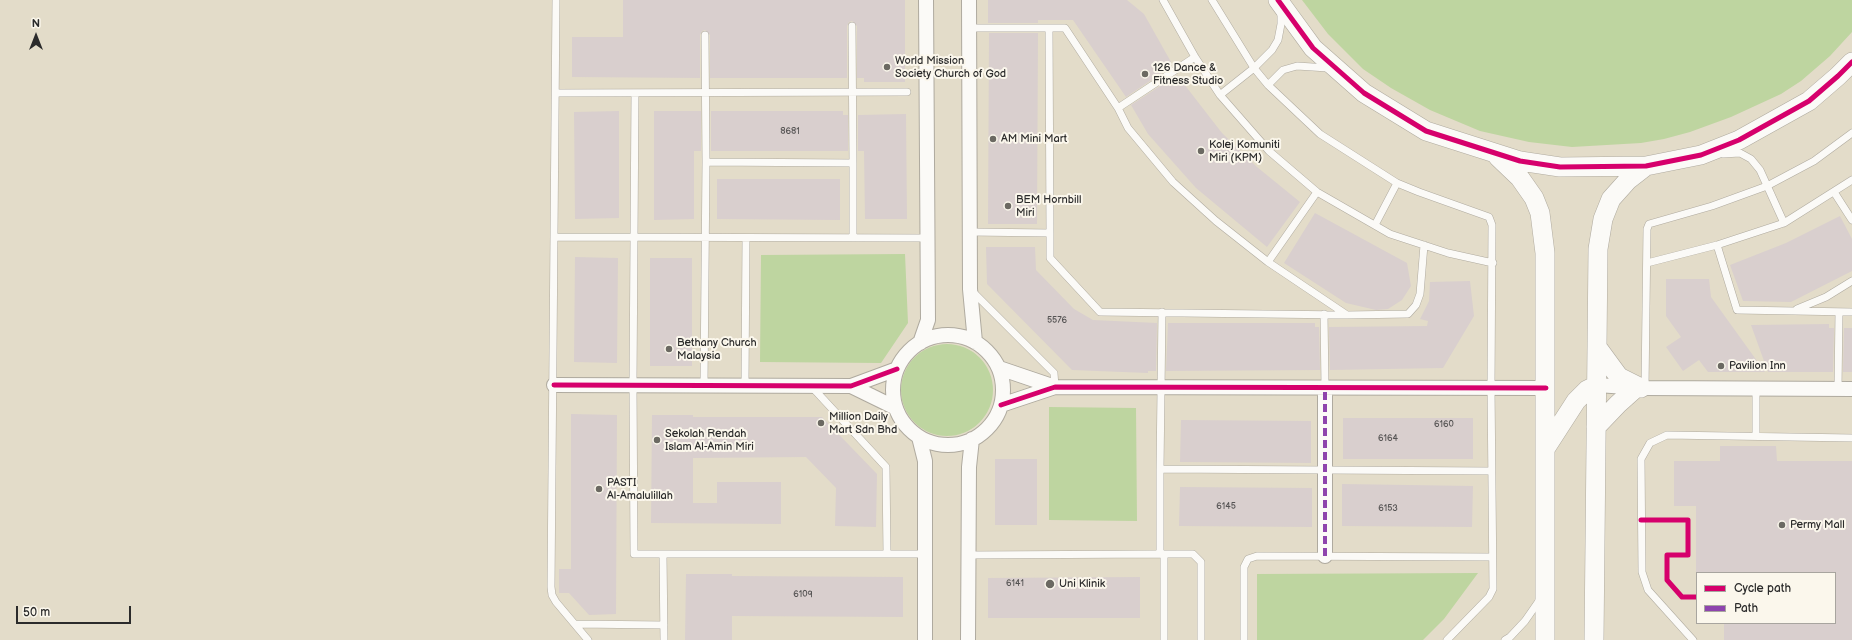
<!DOCTYPE html>
<html>
<head>
<meta charset="utf-8">
<style>
	body { margin:0 }
	#map { position:relative; width:1852px; height:640px; overflow:hidden; background:#e3dcc9; font-family:"Balsamiq Sans",sans-serif }
	canvas { display:block }
	.legend { position:absolute; left:1696px; top:572px; width:140px; height:52px; box-sizing:border-box; background:#fbf7ec; border:1px solid #a8a59f; margin:0; padding:5px 7px; list-style:none; font-size:12px; color:#2b2b2b }
	.legend li { display:flex; align-items:center; gap:8px; height:20px }
	.legend b { width:20px; border:1px solid #a8a59f }
	.north { position:absolute; left:16px; top:16px; width:40px; height:40px; -webkit-text-stroke:3px #fbf7ec; paint-order:stroke; rotate:0deg; font-size:11px; font-weight:700; line-height:16px; text-align:center; color:#2b2b2b }
	.north::after { content:''; display:block; margin:auto; width:14px; height:18px; background:#2b2b2b; clip-path:polygon(50% 0,100% 100%,50% 72%,0 100%) }
	.scale { position:absolute; left:16px; top:606px; width:115px; height:18px; box-sizing:border-box; border:2px solid #2b2b2b; border-top:0; padding-left:5px; font-size:12px; line-height:14px; white-space:nowrap; color:#2b2b2b; -webkit-text-stroke:3px #fbf7ec; paint-order:stroke }
</style>
</head>
<body>
<div id="map">
<canvas width="1852" height="640"></canvas>
<ul class="legend">
<li><b style="height:5px;background:#d6006c"></b>Cycle path</li>
<li><b style="height:5px;background:#8e44ad"></b>Path</li>
</ul>
<div class="north">N</div>
<div class="scale">50 m</div>
</div>
<script>
const g = document.querySelector('canvas').getContext('2d');
g.lineJoin = 'round';
function paint(path, color) { g.fillStyle = color; g.fill(path, 'evenodd'); }
const poly = rows => new Path2D(rows.map(r => 'M' + r).join(''));
function trace(path, color, width, dash) { g.strokeStyle = color; g.lineWidth = width; g.lineCap = dash ? 'butt' : 'round'; g.setLineDash(dash || []); g.stroke(path); }
function label(font, color, halo, rows, align = 'center') {
  g.font = font + ' "Balsamiq Sans",sans-serif'; g.lineWidth = 4; g.setLineDash([]); g.textBaseline = 'middle'; g.strokeStyle = halo; g.fillStyle = color; for (const [text, x, y, turn = 0] of rows) {
    g.save(); g.translate(x, y); g.rotate((+turn || 0) * Math.PI / 180); g.textAlign = isNaN(turn) ? turn : align; if (halo) g.strokeText(text, 0, 0); g.fillText(text, 0, 0); g.restore();
  }
}
const green = poly([
	[1302,0,1852,0,1852,32,1830,56,1801,81,1781,94,1731,117,1690,132,1664,139,1641,143,1572,147,1529,142,1480,131,1430,110,1391,88,1363,69,1328,34],
	[905,254,908,323,881,363,760,362,761,255],
	'901 390a46 46 0 1 1 92 0a46 46 0 1 1-92 0Z',
	[1049,407,1136,408,1137,521,1049,520],
	[1478,573,1444,619,1423,640,1257,640,1257,574]
]);
const building = poly([
	[623,0,905,0,905,82,864,82,864,78,857,78,857,26,852,21,849,22,847,26,847,78,710,78,710,35,705,30,702,31,700,35,700,78,572,77,572,37,623,37],
	[988,0,1127,0,1144,14,1171,62,1169,64,1171,67,1126,97,1073,20,1038,20,1038,23,988,23],
	[989,33,1038,33,1037,224,988,224],
	[1177,75,1222,133,1257,167,1300,202,1267,247,1196,188,1148,134,1131,105],
	[619,111,619,218,575,219,574,112],
	[654,111,701,111,701,151,694,151,694,219,654,220],
	[711,111,843,111,843,115,848,115,848,151,711,151],
	[906,114,907,219,865,219,864,151,858,151,858,115],
	[717,179,840,179,840,220,717,219],
	[1315,213,1407,263,1411,286,1402,300,1388,309,1376,310,1346,303,1284,263],
	[1840,216,1852,239,1852,271,1791,302,1743,301,1730,265,1786,243],
	[986,247,1035,247,1036,270,1074,309,1093,320,1157,323,1156,371,1148,371,1148,373,1072,370,987,284],
	[575,257,618,258,617,363,574,362],
	[650,258,692,258,692,366,650,366],
	[1666,279,1709,279,1711,297,1765,372,1708,372,1699,360,1683,371,1666,347,1681,337,1666,316],
	[1470,281,1474,316,1443,368,1330,370,1329,327,1427,326,1428,321,1420,319,1429,301,1430,282],
	[1168,323,1315,323,1315,327,1319,327,1320,370,1166,371],
	[1829,324,1829,328,1834,328,1833,372,1768,372,1751,325],
	[1844,328,1852,328,1852,372,1843,372],
	[571,414,617,415,616,614,589,615,569,593,559,593,559,569,571,569],
	[652,415,693,415,693,417,822,417,877,474,876,527,835,526,836,488,806,457,693,458,693,503,717,503,717,482,781,482,781,524,651,523],
	[1343,418,1473,418,1473,459,1343,459],
	[1181,420,1311,421,1311,463,1180,462],
	[1720,446,1776,446,1777,461,1852,461,1852,640,1724,640,1724,623,1835,623,1835,573,1696,573,1696,506,1674,506,1674,461,1720,461],
	[995,459,1037,459,1037,525,995,525],
	[1342,484,1473,486,1472,527,1342,526],
	[1180,487,1312,488,1312,527,1179,526],
	[686,574,732,574,732,576,903,577,903,617,732,616,732,640,685,640],
	[1140,577,1140,618,988,618,988,578]
]);
const lane = poly([
	[556,0,551,587,552,595,556,602,588,640],
	[1163,0,1195,57,1220,95,1269,151,1317,192,1390,234,1448,253,1493,263],
	[1212,0,1254,68,1268,85,1320,134,1397,183,1419,192,1489,217,1492,225,1491,387,1493,589,1489,597,1447,640],
	[852,26,853,163],
	[969,28,1065,28,1118,108,1128,128,1173,182,1216,221,1268,262,1347,315,1100,312,1050,258,1050,233,970,232],
	[1049,28,1050,233],
	[705,35,706,162],
	[1268,85,1283,70,1297,66,1328,68],
	[556,93,907,92],
	[635,93,633,384,634,554,925,554],
	[1220,95,1254,68,1272,50,1278,40,1281,24,1281,12],
	[1118,108,1195,57],
	[1723,154,1740,153,1751,159,1760,170,1784,223],
	[1834,192,1852,220],
	[1375,225,1397,183],
	[555,237,926,238],
	[1717,245,1737,310,1852,312],
	[1268,262,1317,192],
	[1647,263,1717,245,1784,223,1852,180],
	[972,291,1054,373,1055,387],
	[1797,309,1826,297,1852,281],
	[1162,312,1160,469,1491,471],
	[1324,314,1325,387],
	[1347,315,1408,314,1416,305,1420,294,1424,245],
	[704,385,706,162,853,163,853,238],
	[745,385,746,238],
	[812,387,886,467,887,554],
	[1645,388,1647,229,1649,224,1712,206,1767,186,1814,161,1852,133],
	[1756,389,1756,436],
	[1838,389,1839,312],
	[1160,469,1160,554],
	[663,554,664,640],
	[969,555,1164,554],
	[575,624,664,625],
	[1164,640,1164,554,1193,554,1201,562,1201,640],
	[1244,640,1244,567,1248,559,1257,556,1492,557],
	[1505,640,1510,637,1525,621,1541,598],
	[1693,640,1648,590,1642,572,1641,459,1650,443,1667,435,1852,438]
]);
const street = poly([
	[969,0,970,289,975,342],
	'893 390a55 55 0 1 1 110 0a55 55 0 1 1-110 0Z',
	[920,343,928,320,926,0],
	[999,368,1055,387],
	[554,385,851,386,897,369],
	[1597,385,1641,388,1852,389],
	[851,386,896,408],
	[1001,405,1055,387,1546,388],
	[919,437,925,461,925,640],
	[1325,556,1325,387],
	[968,640,969,467,972,439]
]);
const secondary = poly([
	[1278,0,1313,48,1364,93,1426,131,1520,161,1560,167,1646,166,1701,155,1739,140,1809,101,1838,76,1852,62],
	[1498,157,1520,178,1534,198,1540,213,1545,253,1545,640],
	[1597,347,1619,377,1641,388],
	[1596,427,1618,404,1637,387],
	[1545,449,1576,401,1587,390,1597,385],
	[1594,640,1598,249,1603,219,1611,199,1628,180,1646,166]
]);
const quiet = poly([
	[1325,556,1325,387]
]);
const cycleway = poly([
	[1278,0,1313,48,1364,93,1426,131,1520,161,1560,167,1646,166,1701,155,1739,140,1809,101,1838,76,1852,62],
	[554,385,851,386,897,369],
	[1001,405,1055,387,1546,388],
	[1641,520,1688,520,1688,555,1667,555,1667,580,1682,597,1697,597]
]);
const markers = [
	[887,67,4,"#6b6962"],
	[1145,74,4,"#6b6962"],
	[993,139,4,"#6b6962"],
	[1201,151,4,"#6b6962"],
	[1008,206,4,"#6b6962"],
	[669,349,4,"#6b6962"],
	[1721,366,4,"#6b6962"],
	[821,423,4,"#6b6962"],
	[657,440,4,"#6b6962"],
	[599,489,4,"#6b6962"],
	[1782,525,4,"#6b6962"],
	[1050,584,5,"#6b6962"]
];
const numberNames = [
	["8681",790,132],
	["5576",1057,321],
	["6160",1444,425],
	["6164",1388,439],
	["6145",1226,507],
	["6153",1388,509],
	["6141",1015,584],
	["6109",803,595]
];
const poiNames = [
	["World Mission",895,61],
	["Society Church of God",895,74],
	["126 Dance &",1153,68],
	["Fitness Studio",1153,81],
	["AM Mini Mart",1001,139],
	["Kolej Komuniti",1209,145],
	["Miri (KPM)",1209,158],
	["BEM Hornbill",1016,200],
	["Miri",1016,213],
	["Bethany Church",677,343],
	["Malaysia",677,356],
	["Pavilion Inn",1729,366],
	["Million Daily",829,417],
	["Mart Sdn Bhd",829,430],
	["Sekolah Rendah",665,434],
	["Islam Al-Amin Miri",665,447],
	["PASTI",607,483],
	["Al-Amalulillah",607,496],
	["Permy Mall",1790,525],
	["Uni Klinik",1059,584]
];
paint(green, '#bed5a0');
paint(building, '#d9cfce');
trace(lane, '#afaa9f', 8);
trace(street, '#afaa9f', 16);
trace(secondary, '#afaa9f', 20);
trace(lane, '#fbfaf7', 7);
trace(street, '#fbfaf7', 14);
trace(secondary, '#fbfaf7', 19);
trace(quiet, '#8e44ad', 4, [8, 4]);
trace(cycleway, '#d6006c', 5);
for (const [x, y, r, color] of markers) { const dot = new Path2D(); dot.arc(x, y, r, 0, 2 * Math.PI); g.fillStyle = color; g.fill(dot); trace(dot, '#fbf7ec', 1.5); }
label('9px', '#565454', null, numberNames);
label('11px', '#2b2b2b', '#fbf7ec', poiNames, 'left');
</script>
</body>
</html>
